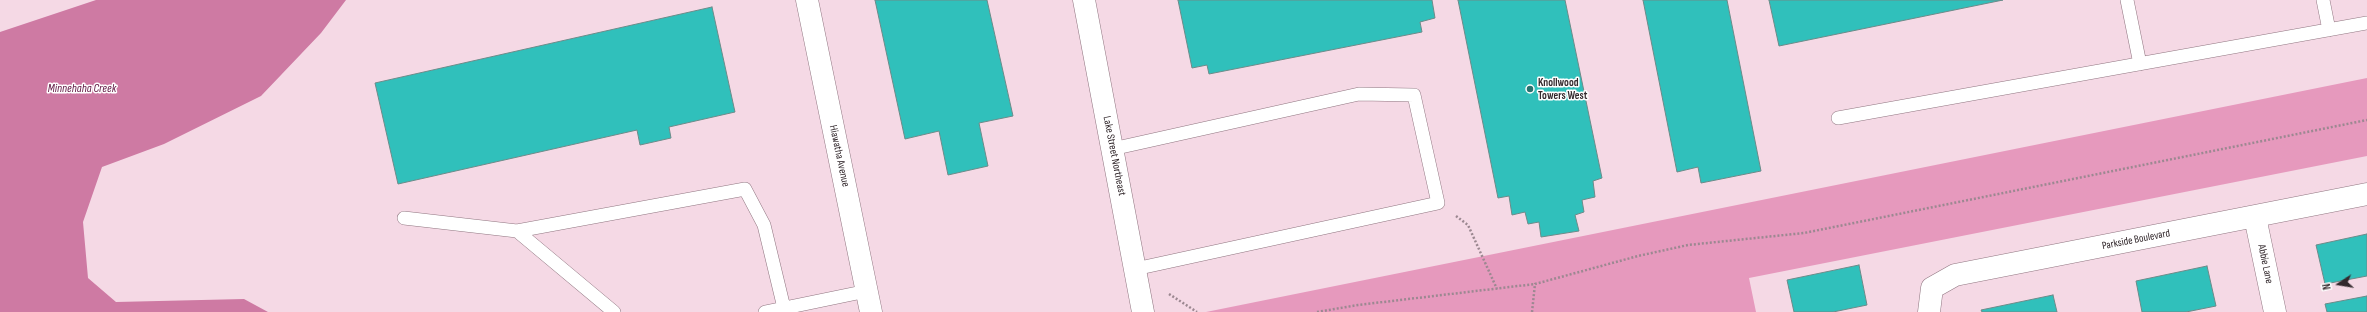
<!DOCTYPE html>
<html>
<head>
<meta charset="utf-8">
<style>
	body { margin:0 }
	#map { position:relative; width:2367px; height:312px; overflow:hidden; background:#f5d9e5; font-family:"Sofia Sans Condensed",sans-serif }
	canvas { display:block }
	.north { position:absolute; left:2319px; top:264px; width:40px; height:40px; -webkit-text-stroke:3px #fff; paint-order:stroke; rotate:258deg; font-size:11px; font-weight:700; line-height:16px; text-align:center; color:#33292d }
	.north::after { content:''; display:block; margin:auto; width:14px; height:18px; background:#33292d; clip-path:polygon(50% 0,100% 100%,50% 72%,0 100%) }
</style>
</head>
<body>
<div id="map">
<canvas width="2367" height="312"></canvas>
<div class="north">N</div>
</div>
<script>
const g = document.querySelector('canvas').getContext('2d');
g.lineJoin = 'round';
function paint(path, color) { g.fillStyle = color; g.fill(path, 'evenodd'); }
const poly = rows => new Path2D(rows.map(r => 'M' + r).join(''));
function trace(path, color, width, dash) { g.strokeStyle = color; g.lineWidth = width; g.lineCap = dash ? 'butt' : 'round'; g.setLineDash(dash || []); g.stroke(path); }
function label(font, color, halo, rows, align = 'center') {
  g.font = font + ' "Sofia Sans Condensed",sans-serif'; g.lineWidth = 3; g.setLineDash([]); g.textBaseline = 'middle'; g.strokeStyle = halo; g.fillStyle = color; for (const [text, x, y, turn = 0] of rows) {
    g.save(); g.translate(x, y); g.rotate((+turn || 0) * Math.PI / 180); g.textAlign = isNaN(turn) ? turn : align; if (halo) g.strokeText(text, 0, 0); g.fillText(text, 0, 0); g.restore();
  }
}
const green = poly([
	[2367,78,2367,156,1749,278,1756,312,1206,312]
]);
const water = poly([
	[96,0,346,0,321,33,261,96,164,144,102,167,83,222,88,278,116,302,244,299,268,312,0,312,0,32]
]);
const building = poly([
	[875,0,987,0,1013,116,979,123,988,166,948,175,939,131,905,139,875,0],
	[1178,0,1432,0,1435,18,1420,22,1422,32,1209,74,1207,65,1192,68,1178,0],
	[1458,0,1565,0,1602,178,1593,181,1595,197,1582,200,1584,212,1575,215,1579,231,1541,237,1539,222,1528,224,1525,212,1512,215,1509,196,1498,198,1458,0],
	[1643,0,1727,0,1761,171,1701,183,1698,167,1677,172,1643,0],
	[1769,0,2003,0,1779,46,1769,0],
	[712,7,735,112,669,127,671,138,640,145,637,130,398,184,375,83,712,7],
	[2367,234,2367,276,2325,284,2316,245,2367,234],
	[1859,265,1867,305,1833,312,1794,312,1787,280,1859,265],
	[2207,266,2216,306,2186,312,2142,312,2136,281,2207,266],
	[2053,295,2057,312,1982,312,1981,310,2053,295],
	[2367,296,2367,312,2327,312,2325,304,2367,296]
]);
const path = poly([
	[1456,216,1468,225,1497,289],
	[1169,294,1197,312],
	[1317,312,1358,305,1535,284],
	[1532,312,1535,284,1638,256,1688,245,1804,233,2367,120]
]);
const lane = poly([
	[2127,0,2140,64],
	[2323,0,2329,30],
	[1838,118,2367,23],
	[1112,149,1359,94,1414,95,1438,203,1135,269],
	[404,218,517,231,614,312],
	[517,231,745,189,764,225,784,308],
	[765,312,867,291]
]);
const street = poly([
	[807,0,871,312],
	[2255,217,2275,312],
	[1929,312,1932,288,1955,275,2367,194]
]);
const secondary = poly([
	[1084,0,1143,312]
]);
const markers = [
	[1530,89,4,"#28726f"]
];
const poiNames = [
	["Knollwood",1538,83],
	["Towers West",1538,96]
];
const streetNames = [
	["Hiawatha Avenue",839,156,78],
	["Lake Street Northeast",1114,156,79],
	["Parkside Boulevard",2136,240,-11],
	["Abbie Lane",2265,264,78]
];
const waterNames = [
	["Minnehaha Creek",82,89]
];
paint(green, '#e699bd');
paint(water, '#ce7aa3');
paint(building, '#30c0bb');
trace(building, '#6c8b89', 1);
trace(lane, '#907681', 14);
trace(street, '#907681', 23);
trace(secondary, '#907681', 23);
trace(path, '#9c8891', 2.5, [2, 2]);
trace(lane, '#fff', 13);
trace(street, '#fff', 22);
trace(secondary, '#fff', 22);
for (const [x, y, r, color] of markers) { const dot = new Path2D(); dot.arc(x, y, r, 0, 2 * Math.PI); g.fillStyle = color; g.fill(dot); trace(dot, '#fff', 1.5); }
label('bold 11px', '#33292d', '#fff', poiNames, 'left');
label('11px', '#33292d', '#fff', streetNames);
label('italic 12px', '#5d113e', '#fff', waterNames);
</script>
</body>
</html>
